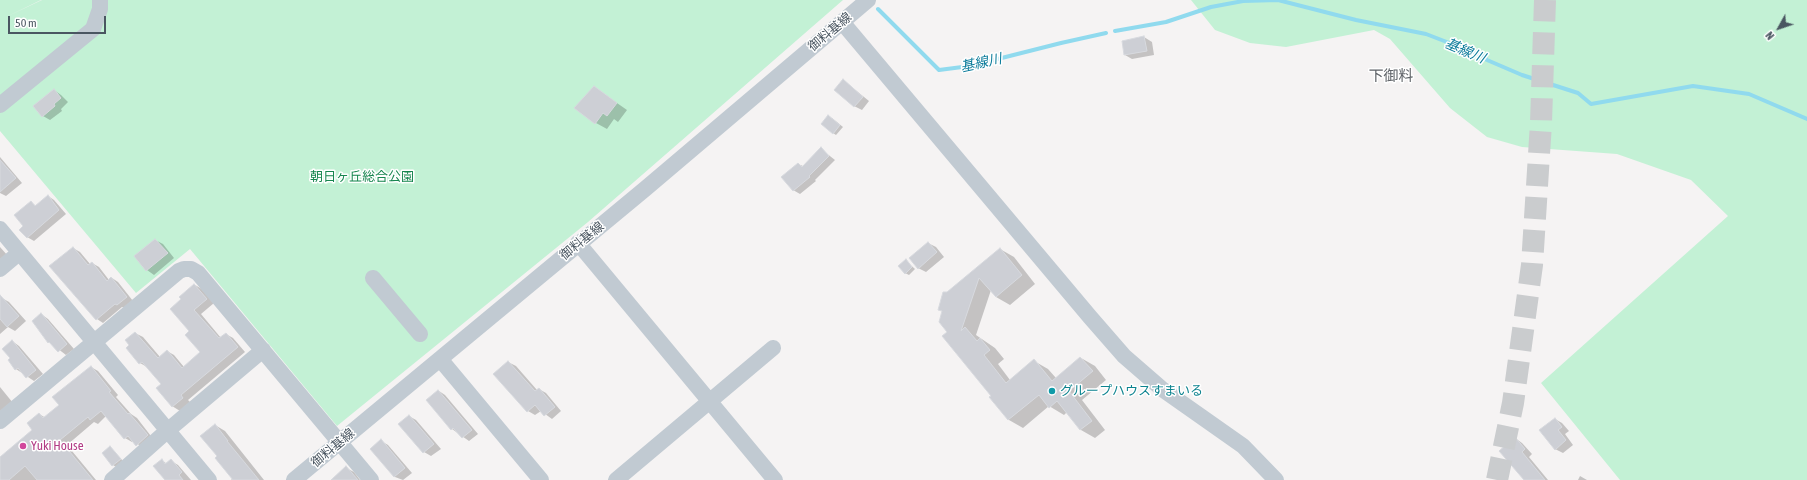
<!DOCTYPE html>
<html>
<head>
<meta charset="utf-8">
<style>
	body { margin:0 }
	#map { position:relative; width:1807px; height:480px; overflow:hidden; background:#f5f3f3; font-family:"Asap Condensed",sans-serif }
	canvas { display:block }
	.north { position:absolute; left:1759px; top:8px; width:40px; height:40px; -webkit-text-stroke:3px #fff; paint-order:stroke; rotate:230deg; font-size:11px; font-weight:700; line-height:16px; text-align:center; color:#4a5661 }
	.north::after { content:''; display:block; margin:auto; width:14px; height:18px; background:#4a5661; clip-path:polygon(50% 0,100% 100%,50% 72%,0 100%) }
	.scale { position:absolute; left:8px; top:16px; width:98px; height:18px; box-sizing:border-box; border:2px solid #4a5661; border-top:0; padding-left:5px; font-size:12px; line-height:14px; white-space:nowrap; color:#4a5661; -webkit-text-stroke:3px #fff; paint-order:stroke }
</style>
</head>
<body>
<div id="map">
<canvas width="1807" height="480"></canvas>
<div class="north">N</div>
<div class="scale">50 m</div>
</div>
<script>
const g = document.querySelector('canvas').getContext('2d');
g.lineJoin = 'round';
function paint(path, color) { g.fillStyle = color; g.fill(path, 'evenodd'); }
const poly = rows => new Path2D(rows.map(r => 'M' + r).join(''));
function trace(path, color, width, dash) { g.strokeStyle = color; g.lineWidth = width; g.lineCap = dash ? 'butt' : 'round'; g.setLineDash(dash || []); g.stroke(path); }
function label(font, color, halo, rows, align = 'center') {
  g.font = font + ' "Asap Condensed","Noto Sans JP",sans-serif'; g.lineWidth = 3; g.setLineDash([]); g.textBaseline = 'middle'; g.strokeStyle = halo; g.fillStyle = color; for (const [text, x, y, turn = 0] of rows) {
    g.save(); g.translate(x, y); g.rotate((+turn || 0) * Math.PI / 180); g.textAlign = isNaN(turn) ? turn : align; if (halo) g.strokeText(text, 0, 0); g.fillText(text, 0, 0); g.restore();
  }
}
const green = poly([
	[0,0,41,0,6,17,42,0,843,0,588,222,337,426,190,249,136,293,0,131],
	[1191,0,1807,0,1807,480,1620,480,1541,383,1728,216,1691,180,1617,154,1522,147,1487,137,1450,108,1390,39,1374,30,1286,47,1250,43,1215,30]
]);
const shadow = poly([
	[1144,37,1152,42,1154,55,1132,59,1125,55],
	[843,80,869,101,862,110,854,106],
	[594,87,627,110,618,122,614,119,607,129,596,123],
	[54,90,61,95,68,102,61,109,62,111,50,120,43,116],
	[832,118,843,127,836,135,833,133],
	[821,149,835,160,815,180,816,181,800,194,793,190,798,164,803,166],
	[0,157,22,183,6,196,0,193],
	[48,196,54,200,66,214,34,241,27,237,24,226,31,202,36,206],
	[155,240,163,244,174,258,154,275,147,270,135,257],
	[928,243,936,247,944,257,926,272,918,268],
	[0,247,8,256,0,262],
	[73,248,80,252,90,264,92,263,99,267,109,280,112,278,118,282,133,301,124,308,122,307,103,323,97,319],
	[1000,249,1014,257,1035,284,1010,305,996,297,991,290,976,335,995,348,1004,359,998,364,1010,380,1034,361,1048,369,1056,378,1081,358,1095,366,1106,380,1082,400,1105,430,1095,438,1081,430,1067,412,1064,415,1049,406,1023,428,1009,420,990,397,992,396,948,332,947,293],
	[906,261,915,269,909,275,905,273],
	[195,285,202,289,214,303,201,314,221,338,226,334,233,338,245,352,188,400,190,402,180,411,172,406,162,384,147,367,140,363,131,345,135,333,143,337,160,357,167,351,174,355,184,367,201,352,190,331,183,299],
	[2,298,9,302,26,321,15,331,8,327,0,334,0,299],
	[41,314,48,319,74,349,66,355,49,342],
	[12,341,19,346,43,374,34,381,16,369,11,358],
	[508,362,516,366,537,390,539,389,546,393,561,411,552,419,541,411,535,415,528,411],
	[91,367,98,371,118,395,116,397,131,414,137,418,154,440,144,449,134,441,132,442,125,438,106,416,98,424,94,422,67,445,96,480,0,480,0,458,33,430,39,414,46,418,60,405],
	[0,387,13,403,0,414],
	[439,391,445,395,478,434,469,441,452,429],
	[409,416,416,420,441,449,431,456,424,452],
	[1555,419,1562,423,1569,431,1565,434,1573,445,1563,453,1555,449],
	[215,425,225,431,264,480,231,480,233,478,218,457],
	[1515,438,1522,443,1532,454,1529,457,1548,480,1525,480],
	[381,441,388,445,412,473,403,480,395,477,371,449],
	[110,447,123,461,116,467,113,465],
	[162,460,167,464,171,461,178,465,191,480,165,480],
	[346,468,354,472,360,480,340,480],
	[1580,476,1587,480,1578,480]
]);
const stream = poly([
	[878,9,939,70,970,66,1061,43,1106,33],
	[1115,31,1166,22,1211,7,1243,1,1278,0,1356,20,1426,34,1483,56,1487,60,1522,75,1578,93,1591,104,1693,86,1749,94,1807,119]
]);
const building = poly([
	[1144,36,1147,51,1124,55,1122,41,1144,36],
	[843,79,863,97,854,107,834,90,843,79],
	[594,86,617,103,607,116,603,113,595,124,574,108,594,86],
	[54,89,61,98,54,104,55,106,42,117,33,106,54,89],
	[828,115,840,125,833,134,821,124,828,115],
	[821,147,829,156,809,176,810,177,793,191,781,177,798,163,802,167,821,147],
	[0,160,16,178,0,192,0,160],
	[48,195,59,210,27,238,19,230,23,226,14,215,31,201,35,206,48,195],
	[155,239,168,253,146,271,134,256,155,239],
	[928,242,937,252,918,269,909,258,928,242],
	[73,247,88,265,92,262,107,281,111,277,127,297,117,305,115,304,96,320,49,266,73,247],
	[1000,248,1022,275,996,297,979,278,961,331,965,327,977,341,980,338,990,350,984,355,1006,383,1034,359,1052,381,1080,357,1093,371,1069,391,1092,421,1080,430,1057,401,1049,408,1039,395,1008,420,989,397,991,396,942,336,947,332,939,322,942,311,938,310,943,292,947,292,1000,248],
	[906,259,912,267,905,274,898,266,906,259],
	[194,284,207,299,194,310,219,338,226,333,238,347,181,395,183,398,172,407,156,388,161,384,142,362,139,364,126,348,129,345,125,340,135,332,158,358,167,350,182,368,200,352,185,335,189,331,170,309,181,299,179,297,194,284],
	[0,295,19,316,7,327,0,319,0,295],
	[41,313,67,344,58,352,49,342,48,343,32,321,41,313],
	[12,340,36,370,26,378,18,368,15,370,8,360,10,358,2,349,12,340],
	[508,361,535,391,539,388,555,407,544,416,535,405,527,412,493,374,508,361],
	[91,366,111,391,109,392,128,414,129,413,148,435,136,446,128,436,124,439,101,411,90,420,88,417,60,440,93,480,37,480,25,466,9,480,0,480,0,457,32,430,27,423,39,413,43,418,59,405,52,397,91,366],
	[438,390,472,430,462,438,453,428,451,430,426,400,438,390],
	[409,415,434,444,423,453,398,424,409,415],
	[1555,418,1562,427,1558,430,1566,440,1555,450,1539,430,1555,418],
	[215,424,228,441,227,441,259,480,233,480,215,458,217,456,200,436,215,424],
	[1515,437,1525,449,1522,452,1545,480,1524,480,1499,451,1515,437],
	[381,439,405,468,394,477,370,449,381,439],
	[110,446,121,459,112,466,102,453,110,446],
	[162,459,165,464,171,459,182,472,179,475,183,480,165,480,153,466,162,459],
	[346,466,358,480,331,480,346,466]
]);
const highwayTunnel = poly([
	[1497,480,1513,403,1532,265,1541,123,1545,0]
]);
const minor = poly([
	[842,22,1090,317,1124,356,1162,389,1243,446,1276,480],
	[0,105,93,29,100,9,100,0],
	[0,229,209,480],
	[578,243,775,480],
	[0,269,19,253],
	[373,278,420,334],
	[440,359,541,480],
	[0,421,179,271,184,269,191,269,198,273,371,480],
	[112,480,167,431,263,350],
	[294,480,645,189,868,0],
	[616,480,773,348]
]);
const markers = [
	[1052,391,4,"#0f9aa8"],
	[23,446,4,"#d1479c"]
];
const streetNames = [
	["御料基線",830,32,-40],
	["御料基線",582,241,-39],
	["御料基線",333,448,-40]
];
const parkNames = [
	["朝日ヶ丘総合公園",362,177]
];
const cultureNames = [
	["グループハウスすまいる",1060,391]
];
const hotelNames = [
	["Yuki House",31,446]
];
const waterNames = [
	["基線川",1465,51,23],
	["基線川",981,63,-12]
];
const quarterNames = [
	["下御料",1391,76]
];
paint(green, '#c3f1d5');
paint(shadow, '#0003');
trace(stream, '#90daee', 4);
paint(building, '#cdcfd5');
trace(building, '#d7d9de', 1);
trace(highwayTunnel, '#caccce', 22, [22, 11]);
trace(minor, '#c1cad2', 16);
for (const [x, y, r, color] of markers) { const dot = new Path2D(); dot.arc(x, y, r, 0, 2 * Math.PI); g.fillStyle = color; g.fill(dot); trace(dot, '#fff', 1.5); }
label('13px', '#4a5661', '#fff', streetNames);
label('13px', '#17864f', '#fff', parkNames);
label('13px', '#0d838f', '#fff', cultureNames, 'left');
label('13px', '#b23c85', '#fff', hotelNames, 'left');
label('italic 14px', '#0c7c9b', '#fff', waterNames);
label('15px', '#5f6368', '#fff', quarterNames);
</script>
</body>
</html>
